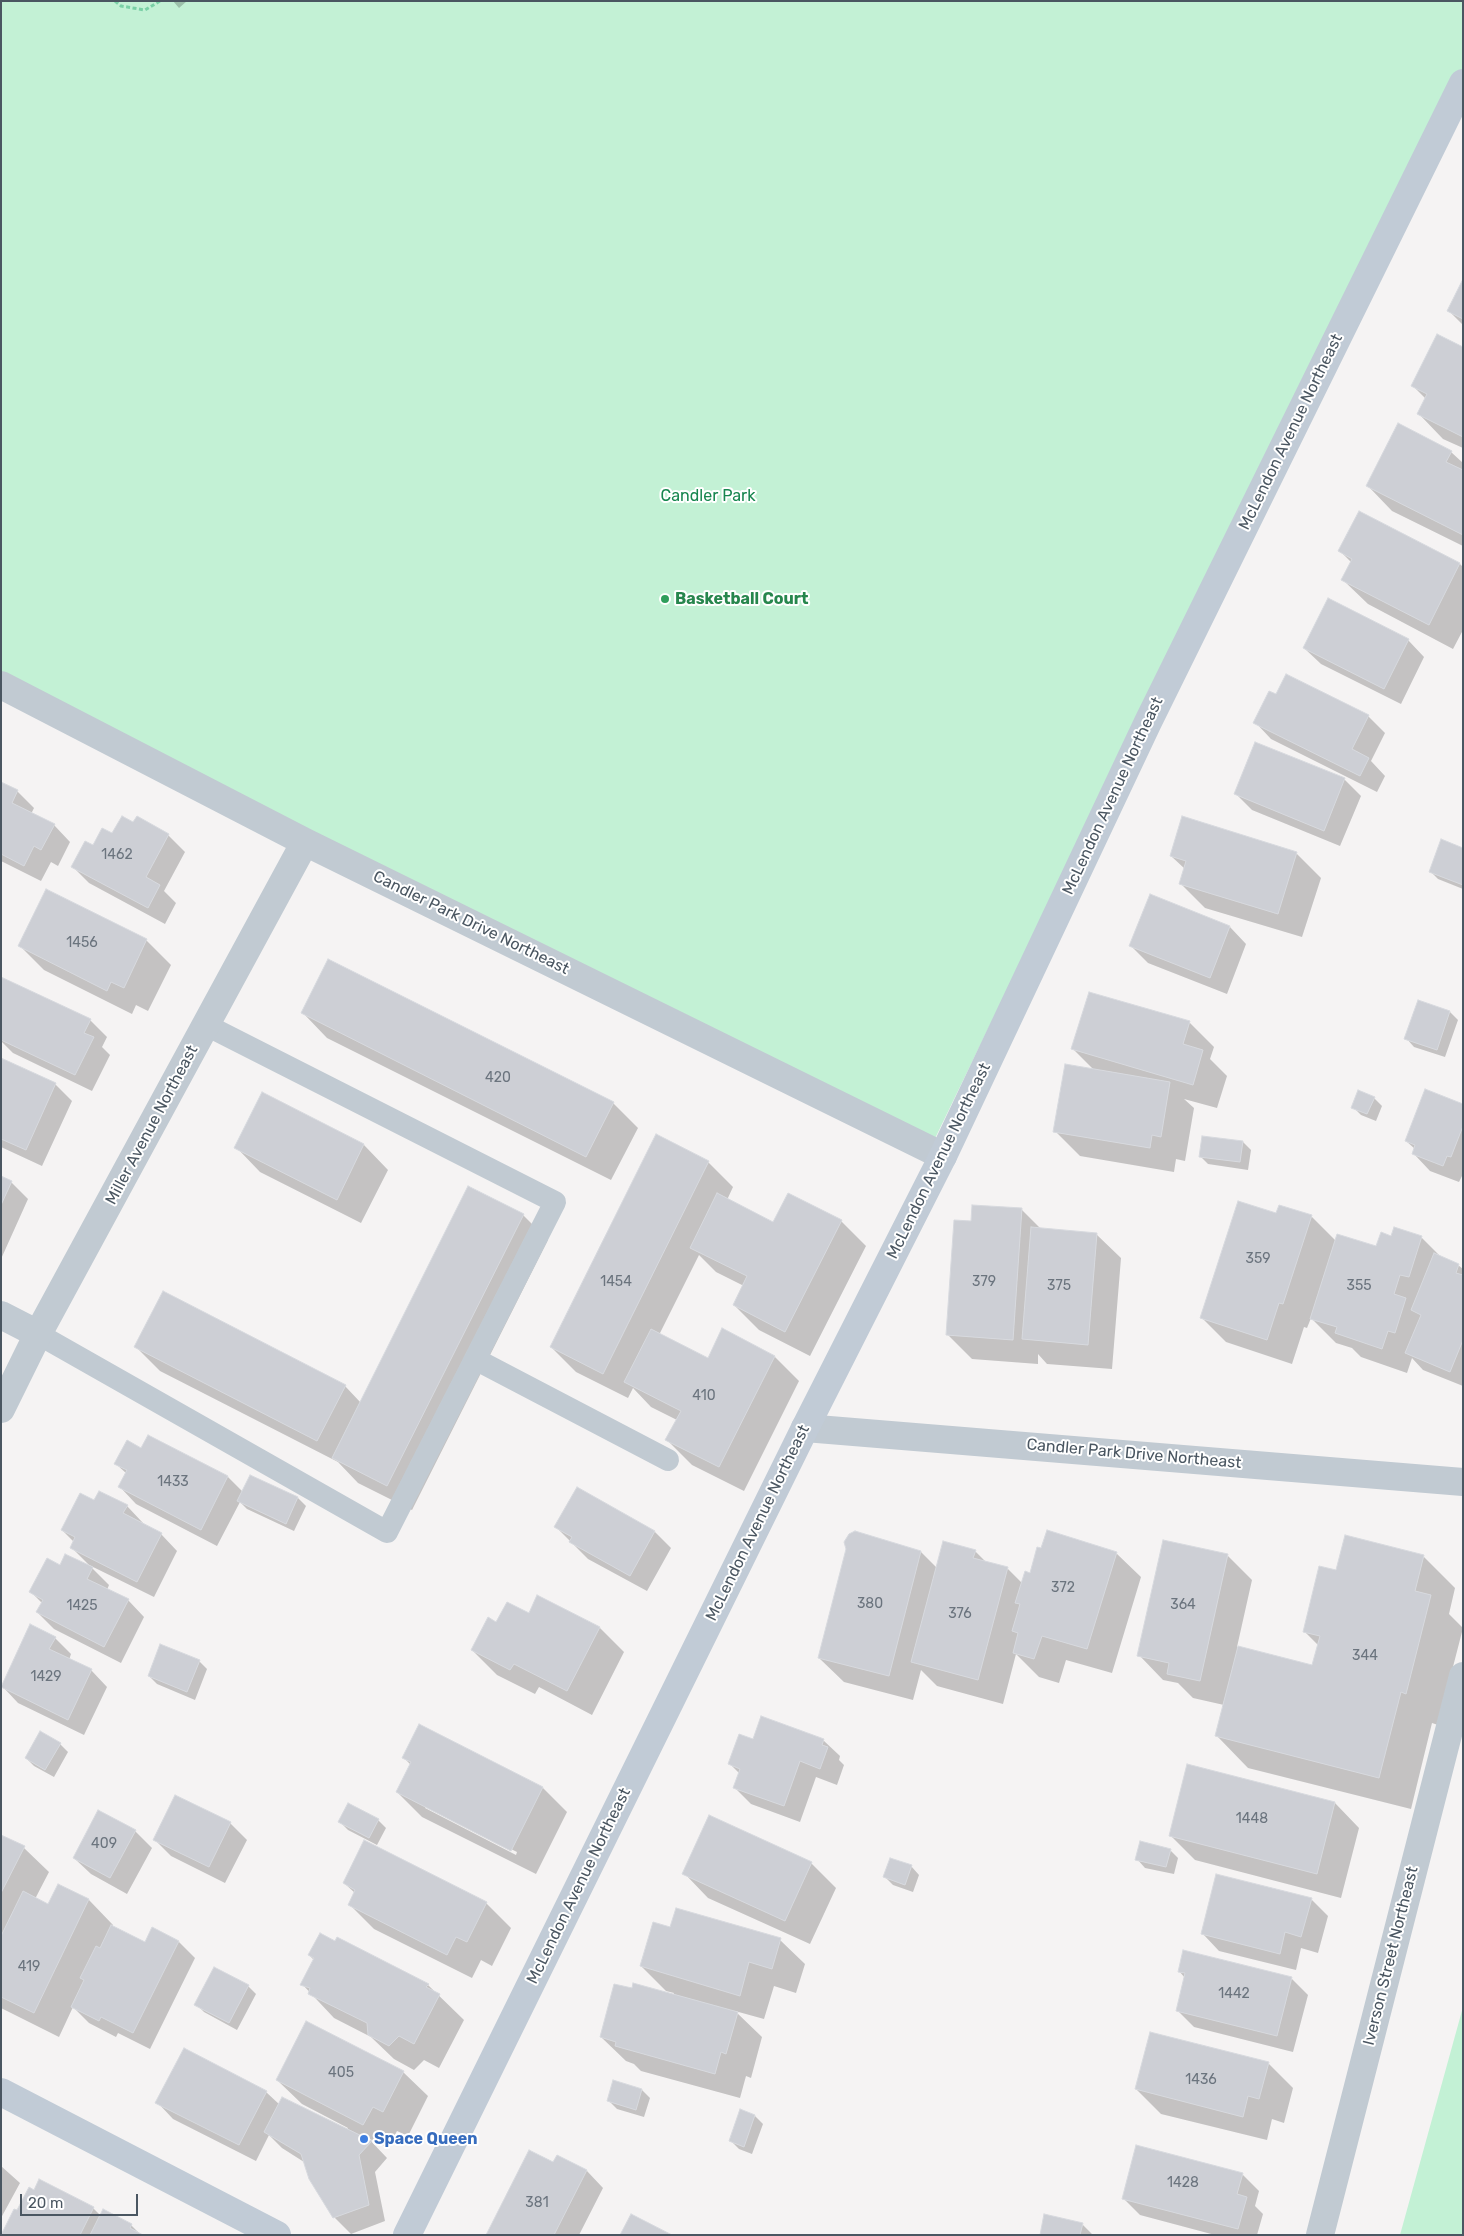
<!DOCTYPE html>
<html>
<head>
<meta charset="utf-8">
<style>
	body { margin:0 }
	#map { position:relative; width:1464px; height:2236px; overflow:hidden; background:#f5f3f3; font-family:Rubik,sans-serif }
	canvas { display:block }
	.frame { position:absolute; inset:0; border:2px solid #4a5661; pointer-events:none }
	.scale { position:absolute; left:20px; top:2194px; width:118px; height:22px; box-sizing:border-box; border:2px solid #4a5661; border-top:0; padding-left:6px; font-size:15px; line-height:18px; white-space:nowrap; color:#4a5661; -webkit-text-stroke:4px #fff; paint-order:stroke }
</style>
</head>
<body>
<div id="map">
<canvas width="1464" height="2236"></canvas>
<div class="frame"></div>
<div class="scale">20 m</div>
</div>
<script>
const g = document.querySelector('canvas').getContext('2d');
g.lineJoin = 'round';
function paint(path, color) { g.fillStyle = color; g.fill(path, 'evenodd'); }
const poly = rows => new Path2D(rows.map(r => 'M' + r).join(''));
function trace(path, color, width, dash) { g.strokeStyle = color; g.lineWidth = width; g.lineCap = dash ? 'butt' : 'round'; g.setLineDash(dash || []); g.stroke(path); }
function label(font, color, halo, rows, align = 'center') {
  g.font = font + ' Rubik,sans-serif'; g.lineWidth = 4; g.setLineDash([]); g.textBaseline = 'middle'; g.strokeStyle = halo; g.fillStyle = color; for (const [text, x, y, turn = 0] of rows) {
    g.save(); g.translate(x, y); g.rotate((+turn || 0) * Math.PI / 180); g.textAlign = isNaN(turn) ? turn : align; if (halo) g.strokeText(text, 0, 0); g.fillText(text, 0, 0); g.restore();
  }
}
const green = poly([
	[1,1,1463,1,1463,82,1034,934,925,1159,1,695],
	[1463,2007,1463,2235,1400,2235]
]);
const shadow = poly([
	[173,1,187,1,179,8],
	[1463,282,1463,325,1449,311],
	[1463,349,1463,448,1443,439,1419,414,1426,399,1413,386],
	[1451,452,1463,463,1463,546,1392,511,1368,486],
	[1340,551,1460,564,1463,567,1463,630,1453,649,1368,604,1343,580,1352,563],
	[1408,640,1424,657,1401,704,1321,664,1304,648],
	[1287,676,1368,716,1385,733,1371,761,1385,776,1377,792,1271,739,1255,722,1276,696],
	[1344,779,1361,796,1340,846,1252,810,1236,794],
	[1,783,17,791,34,808,31,814,54,825,70,842,58,866,51,862,41,881,1,861],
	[133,824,168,835,185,852,164,891,176,903,165,924,89,883,72,866,93,847],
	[1463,849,1463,889,1438,879,1430,871],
	[1296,853,1321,878,1302,937,1205,908,1180,883,1185,869,1171,856],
	[47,891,146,940,171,965,148,1011,136,1005,132,1014,44,970,19,945],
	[1151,896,1230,927,1246,944,1227,994,1148,963,1131,946],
	[1,978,90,1020,107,1037,102,1047,110,1055,92,1091,13,1053,1,1041],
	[1419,1001,1450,1012,1458,1020,1445,1057,1414,1047,1406,1038],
	[303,1013,613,1103,638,1128,611,1180,327,1038],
	[1189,1022,1214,1047,1210,1059,1227,1076,1217,1108,1184,1099,1194,1108,1185,1161,1176,1159,1174,1172,1080,1156,1055,1131,1095,1071,1073,1049],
	[1,1060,55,1084,72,1101,42,1166,1,1147],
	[262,1094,364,1145,388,1170,361,1223,260,1172,236,1147],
	[1374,1098,1382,1106,1376,1121,1361,1115,1353,1107],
	[1463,1105,1463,1174,1459,1182,1430,1171,1414,1154,1415,1149,1406,1141],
	[1243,1142,1251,1150,1248,1170,1208,1164,1200,1156],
	[708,1162,733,1187,727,1200,774,1224,841,1221,866,1246,810,1356,759,1330,734,1305,744,1286,716,1272,699,1255,659,1335,708,1360,775,1357,799,1381,744,1491,692,1465,667,1440,677,1420,651,1407,633,1388,628,1398,576,1372,551,1347],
	[1,1178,11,1182,28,1199,1,1259],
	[1021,1209,1042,1230,1096,1234,1121,1258,1112,1369,1047,1364,1038,1354,1038,1364,972,1359,948,1335,973,1223],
	[523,1215,548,1240,412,1510,358,1483,338,1462,160,1371,136,1347,345,1386,361,1403],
	[1277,1215,1311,1216,1336,1241,1377,1248,1392,1237,1421,1237,1442,1258,1458,1265,1463,1269,1463,1386,1423,1370,1412,1358,1407,1373,1361,1357,1352,1348,1336,1343,1311,1318,1307,1328,1304,1327,1292,1364,1226,1342,1202,1318],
	[149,1436,228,1477,243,1492,251,1476,298,1498,306,1506,294,1531,247,1509,240,1502,217,1546,136,1504,120,1487,127,1474,116,1464,142,1450],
	[95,1501,127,1506,143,1523,142,1525,161,1534,177,1551,154,1597,89,1565,72,1548,74,1542,62,1530],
	[556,1527,655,1532,671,1548,647,1591,588,1559],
	[855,1532,921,1552,937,1568,975,1551,987,1563,1007,1568,1022,1583,1031,1574,1116,1553,1141,1577,1112,1673,1066,1660,1059,1683,1039,1677,1016,1654,1003,1704,937,1686,921,1670,913,1700,844,1682,819,1658],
	[1227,1555,1252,1580,1237,1647,1313,1667,1319,1646,1304,1631,1337,1571,1423,1556,1455,1588,1449,1614,1463,1628,1438,1725,1432,1723,1411,1809,1248,1768,1217,1736,1224,1705,1193,1698,1178,1683,1163,1680,1139,1655],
	[92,1568,109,1585,107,1590,128,1600,144,1617,121,1663,54,1629,37,1612,42,1603,31,1592],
	[538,1596,600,1628,624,1652,592,1715,539,1687,535,1694,497,1675,472,1650,497,1623,529,1615],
	[55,1638,71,1654,69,1660,91,1670,107,1687,84,1735,18,1703,2,1686],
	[199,1661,207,1669,195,1700,157,1684,149,1676],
	[420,1726,543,1788,567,1812,536,1874,422,1817,397,1792,411,1765,404,1758],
	[425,1806,517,1852,516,1855,425,1808],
	[823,1740,840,1756,839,1760,844,1765,837,1785,816,1777,800,1822,751,1804,735,1788,740,1774,730,1764,754,1741],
	[60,1744,68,1752,54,1777,34,1766,26,1758],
	[1335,1803,1359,1828,1341,1898,1195,1860,1170,1835],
	[378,1820,386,1828,377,1845,348,1830,340,1822],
	[230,1823,247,1840,225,1883,171,1856,154,1839],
	[135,1831,152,1848,127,1894,91,1874,74,1858],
	[1,1836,24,1848,49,1872,35,1899,49,1905,58,1885,89,1900,113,1925,112,1927,145,1944,153,1929,179,1942,195,1958,150,2049,118,2033,116,2037,89,2023,73,2007,59,2037,1,2008],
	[1170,1850,1178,1858,1174,1874,1145,1868,1137,1859],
	[811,1863,836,1888,810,1944,708,1898,684,1873],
	[911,1866,919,1875,913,1892,893,1885,885,1877],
	[344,1883,486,1903,511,1928,492,1966,481,1960,472,1978,374,1929,349,1904,355,1893],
	[1311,1899,1328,1916,1318,1953,1301,1948,1296,1970,1219,1951,1203,1934],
	[671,1929,780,1940,805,1964,796,1993,774,1986,764,2019,735,2011,762,2037,751,2078,746,2076,740,2098,641,2071,634,2064,626,2061,601,2037,673,1995,674,1993,666,1991,641,1966],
	[309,1955,428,1985,464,2020,439,2068,424,2060,414,2070,394,2059,371,2037,334,2018,302,1984,314,1960],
	[1179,1971,1291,1978,1308,1995,1293,2052,1194,2027,1177,2010,1185,1978],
	[248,1986,256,1994,237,2030,204,2012,196,2004],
	[1268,2063,1293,2088,1284,2123,1272,2119,1267,2140,1161,2114,1136,2089],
	[403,2072,428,2096,408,2136,397,2131,388,2148,368,2138,387,2158,375,2172,385,2221,351,2234,334,2217,304,2162,282,2148,269,2135,256,2161,173,2119,157,2102,266,2092,280,2105,347,2130,348,2128,302,2104,277,2080],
	[642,2090,650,2098,644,2117,617,2109,609,2101],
	[755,2116,763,2124,752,2154,739,2149,731,2141],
	[557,2157,587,2171,603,2188,579,2235,488,2235,554,2164],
	[1,2166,20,2183,1,2218],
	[1242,2174,1259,2191,1255,2206,1263,2214,1257,2235,1215,2235,1140,2215,1124,2199],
	[40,2181,93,2208,101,2216,131,2225,141,2235,2,2235,35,2191],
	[1082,2224,1093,2235,1041,2235]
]);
const building = poly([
	[1463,279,1463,319,1447,311,1463,279],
	[1437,334,1463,347,1463,437,1417,414,1427,394,1411,386,1437,334],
	[1398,423,1452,451,1446,462,1463,470,1463,535,1366,486,1398,423],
	[1359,511,1460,563,1429,625,1341,580,1352,559,1338,551,1359,511],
	[1328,598,1409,639,1384,689,1303,648,1328,598],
	[1286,674,1369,715,1352,749,1369,758,1360,776,1253,723,1269,691,1276,694,1286,674],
	[1255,742,1345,778,1324,831,1234,794,1255,742],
	[1,782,18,790,12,803,55,824,41,850,34,846,24,866,1,854,1,782],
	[122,816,133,822,137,816,169,834,146,877,160,885,148,908,71,867,85,841,93,845,102,828,112,833,122,816],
	[1182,816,1297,852,1278,914,1179,884,1186,861,1170,856,1182,816],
	[1441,839,1463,848,1463,885,1429,872,1441,839],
	[46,889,147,939,124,988,111,982,107,991,18,946,46,889],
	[1150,894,1230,926,1210,978,1129,946,1150,894],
	[328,959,614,1102,586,1157,301,1013,328,959],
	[1,977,91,1019,84,1033,94,1037,75,1075,1,1040,1,977],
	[1089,992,1190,1021,1183,1044,1203,1050,1193,1085,1071,1049,1089,992],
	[1418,1000,1450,1011,1437,1050,1404,1039,1418,1000],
	[1,1058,56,1083,26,1150,1,1139,1,1058],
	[1065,1064,1170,1082,1161,1137,1152,1135,1150,1148,1053,1132,1065,1064],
	[1425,1089,1463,1104,1463,1126,1451,1157,1447,1156,1443,1166,1412,1154,1415,1145,1405,1141,1425,1089],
	[1358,1090,1375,1097,1367,1114,1351,1108,1358,1090],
	[262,1092,364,1144,337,1200,234,1148,262,1092],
	[656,1134,709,1161,603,1374,550,1347,656,1134],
	[1202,1136,1243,1141,1240,1162,1199,1157,1202,1136],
	[1,1176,12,1181,1,1205,1,1176],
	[468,1186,524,1214,387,1486,332,1458,468,1186],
	[717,1193,773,1222,788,1193,842,1220,785,1332,733,1305,747,1276,690,1248,717,1193],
	[1238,1201,1276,1213,1279,1205,1312,1215,1283,1304,1279,1303,1267,1340,1200,1318,1238,1201],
	[972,1205,1022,1208,1013,1340,946,1335,954,1220,971,1221,972,1205],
	[1031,1227,1097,1233,1088,1345,1022,1339,1031,1227],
	[1394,1227,1422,1236,1409,1277,1400,1275,1394,1294,1406,1298,1395,1333,1388,1331,1382,1349,1335,1333,1337,1327,1310,1319,1337,1234,1376,1246,1381,1232,1391,1236,1394,1227],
	[1434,1253,1459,1264,1456,1273,1463,1275,1463,1340,1450,1372,1405,1353,1421,1315,1411,1310,1434,1253],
	[163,1291,346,1385,317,1441,134,1347,163,1291],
	[722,1328,775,1356,719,1467,665,1440,681,1411,624,1382,651,1329,708,1358,722,1328],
	[148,1435,228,1476,201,1530,118,1487,127,1470,114,1464,127,1440,141,1448,148,1435],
	[250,1475,298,1497,286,1524,237,1501,250,1475],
	[577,1487,655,1531,630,1576,569,1542,572,1537,554,1527,577,1487],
	[99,1491,128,1505,123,1513,162,1533,137,1582,70,1548,75,1537,61,1530,80,1493,94,1500,99,1491],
	[1047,1530,1117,1552,1087,1649,1042,1636,1034,1659,1013,1653,1018,1633,1012,1631,1020,1604,1015,1603,1025,1571,1030,1573,1037,1547,1041,1548,1047,1530],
	[855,1531,921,1551,889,1676,818,1658,846,1549,844,1542,849,1534,855,1531],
	[1345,1535,1424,1555,1415,1591,1431,1595,1406,1694,1401,1692,1379,1778,1215,1736,1238,1646,1312,1665,1320,1636,1303,1632,1319,1566,1336,1570,1345,1535],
	[1163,1540,1228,1554,1200,1681,1167,1674,1169,1663,1137,1656,1163,1540],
	[943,1541,976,1550,973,1558,1008,1567,978,1680,911,1662,943,1541],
	[65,1554,93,1567,87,1579,129,1599,104,1647,36,1612,43,1600,29,1592,47,1558,60,1565,65,1554],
	[537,1595,600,1627,567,1691,514,1664,510,1670,471,1650,488,1617,496,1622,507,1602,529,1613,537,1595],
	[30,1624,56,1637,49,1649,92,1669,68,1720,1,1687,30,1624],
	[160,1644,200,1660,187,1692,148,1676,160,1644],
	[761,1716,824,1739,822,1745,828,1747,820,1769,800,1761,784,1806,733,1788,740,1769,728,1764,739,1734,753,1739,761,1716],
	[419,1724,543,1787,511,1851,396,1792,411,1762,402,1758,419,1724],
	[40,1731,61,1743,45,1770,25,1758,40,1731],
	[1187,1764,1335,1802,1317,1874,1169,1836,1187,1764],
	[175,1795,231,1822,209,1867,153,1840,175,1795],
	[348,1803,379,1819,369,1838,338,1822,348,1803],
	[98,1810,136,1830,110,1878,73,1858,98,1810],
	[709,1815,812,1862,785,1921,682,1874,709,1815],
	[1,1835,25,1846,1,1893,1,1835],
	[364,1840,487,1902,467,1942,456,1937,447,1955,348,1905,355,1890,343,1883,364,1840],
	[1140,1841,1171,1849,1166,1867,1135,1860,1140,1841],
	[890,1858,912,1865,905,1885,883,1877,890,1858],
	[1216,1874,1312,1898,1301,1937,1285,1932,1280,1954,1201,1934,1216,1874],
	[58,1884,89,1899,34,2013,1,1997,1,1936,23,1891,48,1904,58,1884],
	[676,1908,781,1938,772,1969,749,1962,740,1996,640,1966,653,1922,670,1927,676,1908],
	[111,1925,145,1942,152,1927,179,1941,133,2033,101,2017,99,2021,71,2007,84,1980,80,1978,96,1946,100,1948,111,1925],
	[320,1933,335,1941,337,1937,429,1984,426,1987,440,1994,414,2044,399,2036,389,2046,368,2035,367,2023,308,1994,310,1988,300,1985,314,1958,308,1955,320,1933],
	[1183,1950,1292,1977,1277,2036,1176,2011,1185,1973,1178,1972,1183,1950],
	[214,1967,249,1985,229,2023,194,2005,214,1967],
	[633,1983,738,2012,726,2054,721,2052,715,2074,615,2046,616,2042,600,2037,614,1984,632,1988,633,1983],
	[306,2021,404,2071,383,2112,373,2107,363,2125,276,2080,306,2021],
	[1150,2032,1269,2062,1259,2099,1248,2096,1243,2117,1135,2089,1150,2032],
	[184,2048,267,2091,239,2145,155,2103,184,2048],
	[613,2080,642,2089,636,2110,607,2101,613,2080],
	[282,2097,372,2141,359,2155,369,2205,333,2218,309,2179,301,2154,264,2132,282,2097],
	[740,2109,755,2115,744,2147,729,2141,740,2109],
	[1136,2145,1243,2173,1237,2194,1247,2197,1238,2229,1122,2199,1136,2145],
	[529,2150,553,2162,557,2155,587,2170,554,2235,486,2235,529,2150],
	[39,2179,94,2207,80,2235,1,2235,14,2209,17,2210,29,2187,34,2190,39,2179],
	[103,2209,132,2224,130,2228,143,2235,90,2235,103,2209],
	[631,2214,635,2216,672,2235,620,2235,631,2214],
	[1044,2214,1083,2223,1080,2235,1040,2235,1044,2214]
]);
const path = poly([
	[115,1,121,6,145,10,160,1]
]);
const lane = poly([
	[38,1334,387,1532,555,1202,206,1025],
	[475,1359,668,1460]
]);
const street = poly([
	[1,685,305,842,943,1156],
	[1,1315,38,1334],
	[1,1409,38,1334,305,842],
	[805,1428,1463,1482],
	[1320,2235,1463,1676]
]);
const secondary = poly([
	[1,2092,277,2235],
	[407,2235,805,1428,943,1156,1148,722,1463,83]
]);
const markers = [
	[665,599,5,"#2e9e5b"],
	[364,2139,5,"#3f7fe0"]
];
const numberNames = [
	["1462",117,855],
	["1456",82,943],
	["420",498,1078],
	["359",1258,1259],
	["1454",616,1282],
	["379",984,1282],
	["375",1059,1286],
	["355",1359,1286],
	["410",704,1396],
	["1433",173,1482],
	["372",1063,1588],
	["380",870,1604],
	["364",1183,1605],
	["1425",82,1606],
	["376",960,1614],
	["344",1365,1656],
	["1429",46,1677],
	["1448",1252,1819],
	["409",104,1844],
	["419",29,1967],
	["1442",1234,1994],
	["405",341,2073],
	["1436",1201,2080],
	["1428",1183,2183],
	["381",537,2203]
];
const streetNames = [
	["McLendon Avenue Northeast",1291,432,-64],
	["McLendon Avenue Northeast",1113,796,-65],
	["Candler Park Drive Northeast",471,923,26],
	["Miller Avenue Northeast",152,1125,-62],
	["McLendon Avenue Northeast",939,1161,-64],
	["Candler Park Drive Northeast",1134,1454,5],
	["McLendon Avenue Northeast",758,1523,-64],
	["McLendon Avenue Northeast",579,1886,-64],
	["Iverson Street Northeast",1391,1956,-76]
];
const parkNames = [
	["Candler Park",708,496]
];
const leisureNames = [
	["Basketball Court",675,599]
];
const shopNames = [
	["Space Queen",374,2139]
];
paint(green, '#c3f1d5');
paint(shadow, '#0003');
paint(building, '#cdcfd5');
trace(building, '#d7d9de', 1);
trace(path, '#7ad0a6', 3, [4, 2.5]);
trace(lane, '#c1cad2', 22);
trace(street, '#c1cad2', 28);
trace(secondary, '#c1cbd6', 28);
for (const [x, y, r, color] of markers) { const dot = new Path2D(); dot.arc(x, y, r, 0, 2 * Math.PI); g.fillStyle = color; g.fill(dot); trace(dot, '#fff', 2); }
label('14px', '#6b747e', null, numberNames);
label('16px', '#4a5661', '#fff', streetNames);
label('16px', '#17864f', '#fff', parkNames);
label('bold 16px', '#27864d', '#fff', leisureNames, 'left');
label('bold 16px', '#366cbe', '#fff', shopNames, 'left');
</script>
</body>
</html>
